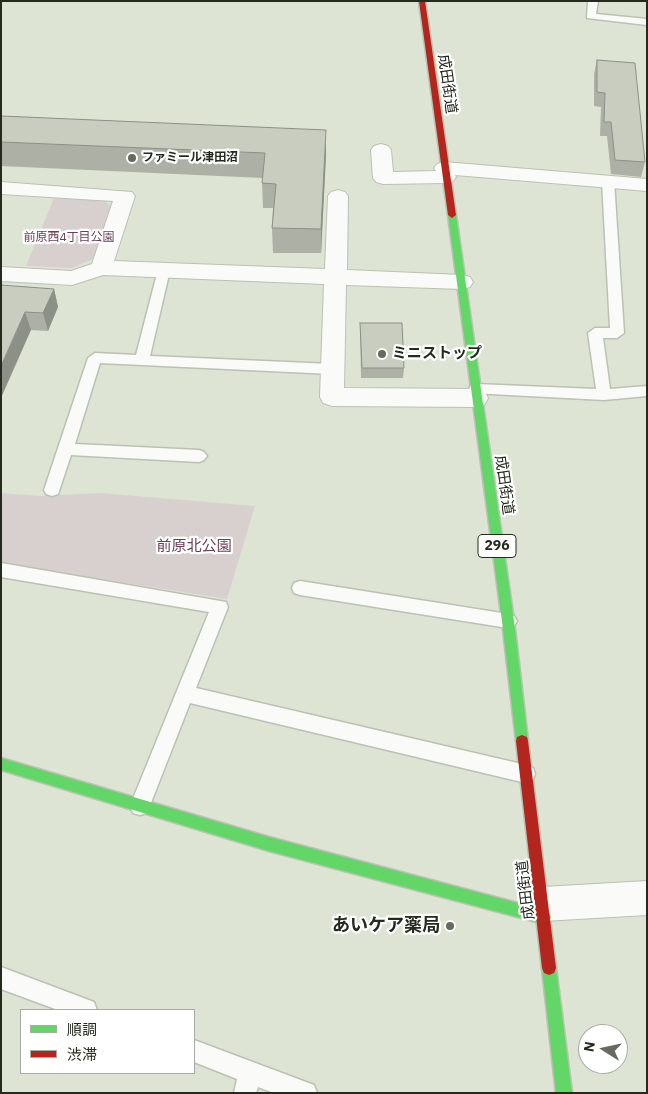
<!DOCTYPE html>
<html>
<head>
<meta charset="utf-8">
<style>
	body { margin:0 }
	#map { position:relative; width:648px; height:1094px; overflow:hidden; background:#dde4d3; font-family:"IBM Plex Sans","Noto Sans JP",sans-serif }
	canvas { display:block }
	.frame { position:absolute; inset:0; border:2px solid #242a1d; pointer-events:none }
	.legend { position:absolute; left:20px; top:1009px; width:175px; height:65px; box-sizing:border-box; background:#fff; border:1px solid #a7aaa5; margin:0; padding:6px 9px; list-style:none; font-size:15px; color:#242a1d }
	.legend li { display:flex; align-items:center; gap:10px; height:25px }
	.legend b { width:25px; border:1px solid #a7aaa5 }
	.north { position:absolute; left:578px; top:1024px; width:50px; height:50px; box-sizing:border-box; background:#fff; border:1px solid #a7aaa5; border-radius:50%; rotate:280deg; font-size:14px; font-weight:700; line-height:20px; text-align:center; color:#242a1d }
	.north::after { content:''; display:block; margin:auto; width:18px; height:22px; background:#656b5d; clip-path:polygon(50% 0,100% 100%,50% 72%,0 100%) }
</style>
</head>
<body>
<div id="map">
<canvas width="648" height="1094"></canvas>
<div class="frame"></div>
<ul class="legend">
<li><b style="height:6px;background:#63d668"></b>順調</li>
<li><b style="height:6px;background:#b3261e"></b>渋滞</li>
</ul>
<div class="north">N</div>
</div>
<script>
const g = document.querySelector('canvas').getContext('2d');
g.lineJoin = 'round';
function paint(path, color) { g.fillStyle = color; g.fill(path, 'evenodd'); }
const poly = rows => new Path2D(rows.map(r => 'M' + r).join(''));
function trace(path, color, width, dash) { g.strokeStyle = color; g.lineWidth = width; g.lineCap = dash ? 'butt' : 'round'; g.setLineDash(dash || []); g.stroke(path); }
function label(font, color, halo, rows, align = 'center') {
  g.font = font + ' "IBM Plex Sans","Noto Sans JP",sans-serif'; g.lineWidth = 4.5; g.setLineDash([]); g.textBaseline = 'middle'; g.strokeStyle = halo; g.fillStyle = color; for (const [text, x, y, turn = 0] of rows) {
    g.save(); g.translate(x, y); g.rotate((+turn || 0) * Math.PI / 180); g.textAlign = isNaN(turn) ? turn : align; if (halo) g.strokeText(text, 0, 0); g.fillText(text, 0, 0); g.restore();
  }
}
const green = poly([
	[54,198,104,200,111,207,93,259,72,268,26,266],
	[1,493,41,496,100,493,255,506,227,599,1,563]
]);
const lane = poly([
	[588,1,598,1,596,14,647,19,647,25,587,18,588,1],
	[608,177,614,181,624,333,617,338,603,338,610,389,647,386,647,396,604,400,471,393,469,389,471,385,476,384,596,389,588,333,595,328,610,328,602,181,608,177],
	[164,266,170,270,150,356,332,364,339,369,332,374,100,363,75,444,199,450,204,452,207,456,204,460,199,462,71,455,58,494,52,496,46,494,44,490,88,358,95,353,136,355,158,270,164,266],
	[1,563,226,602,228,607,196,688,526,765,533,768,535,774,533,780,526,783,190,703,147,813,140,815,133,813,130,806,209,612,1,577,1,563],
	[300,581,508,614,514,616,517,621,514,626,508,628,300,595,294,593,292,588,294,583,300,581],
	[1,967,94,1002,97,1010,58,1010,1,989,1,967],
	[194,1040,314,1085,317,1093,274,1093,258,1087,256,1093,234,1093,237,1079,194,1062,194,1040]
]);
const street = poly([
	[381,144,388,146,391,150,393,172,436,171,434,168,437,164,444,162,647,179,647,191,455,175,456,177,453,181,446,183,383,184,376,182,373,178,371,150,374,146,381,144],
	[1,182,132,192,135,196,114,261,325,269,328,196,331,192,338,190,345,192,348,196,347,270,462,275,470,277,473,282,470,287,462,289,346,285,344,388,476,389,485,392,488,398,485,404,476,407,332,406,323,403,320,397,324,284,103,275,72,285,1,281,1,267,71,271,92,264,113,201,1,194,1,182],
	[647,881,647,915,543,921,531,916,526,904,531,892,543,887,647,881]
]);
const fast = poly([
	[452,212,456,215,514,621,528,741,527,745,522,747,517,745,516,741,502,621,448,215,452,212],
	[1,758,269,837,544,910,549,912,551,917,549,922,544,924,269,851,1,770,1,758],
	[549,961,554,963,556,968,572,1093,556,1093,542,968,544,963,549,961]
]);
const jam = poly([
	[419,1,425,1,456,215,452,218,448,215,419,1],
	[522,735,527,737,528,741,556,968,554,973,549,975,544,973,542,968,516,741,517,737,522,735]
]);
const wall = poly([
	[597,60,645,162,641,177,611,174,607,136,600,136,601,107,594,106,594,74],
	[1,116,326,155,321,253,273,253,272,228,273,208,263,208,262,183,263,178,1,166],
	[1,285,54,289,58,307,48,331,31,330],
	[360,323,404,368,403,378,361,378]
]);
const shadedWall = poly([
	[326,130,326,155,321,253,321,229],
	[54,289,58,307,48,331,43,313],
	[25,312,31,330,1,398,1,366]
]);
const building = poly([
	[597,60,635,63,645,162,615,160,611,122,604,122,605,93,597,92,597,60],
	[1,116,326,130,321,229,272,228,276,184,262,183,265,153,1,142,1,116],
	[1,285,54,289,43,313,25,312,1,366,1,285],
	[360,323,402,323,404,368,362,368,360,323]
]);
const markers = [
	[132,158,5,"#656b5d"],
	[382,354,5,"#656b5d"],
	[450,926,5,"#656b5d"]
];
const farPoinames = [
	["ファミール津田沼",142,158]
];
const farParknames = [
	["前原西4丁目公園",69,238]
];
const shields = [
	[497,546,38]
];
const shieldNames = [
	["296",497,546]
];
const streetNames = [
	["成田街道",447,84,82],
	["成田街道",504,485,82],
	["成田街道",526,890,-97]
];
const poiNames = [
	["ミニストップ",392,354]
];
const parkNames = [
	["前原北公園",194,547]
];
const nearPoinames = [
	["あいケア薬局",440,926]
];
paint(green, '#d8d0ce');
trace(lane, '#bbc1b3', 3);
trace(street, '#bbc1b3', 2);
trace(fast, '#bbc1b3', 3);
trace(jam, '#bbc1b3', 3);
paint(lane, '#fafbf8');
paint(street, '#fafbf8');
paint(fast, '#63d668');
paint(jam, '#b3261e');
paint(wall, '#acb0a5');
paint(shadedWall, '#8c9086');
paint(building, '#c8cdc0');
trace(building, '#8c9086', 1);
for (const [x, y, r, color] of markers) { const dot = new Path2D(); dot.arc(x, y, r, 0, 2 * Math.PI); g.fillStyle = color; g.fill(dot); trace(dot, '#fff', 2); }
label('bold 12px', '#242a1d', '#fff', farPoinames, 'left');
label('12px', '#6a3e55', '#fff', farParknames);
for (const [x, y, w] of shields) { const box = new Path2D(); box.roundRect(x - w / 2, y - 11.5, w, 23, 4); g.fillStyle = '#fff'; g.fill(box); trace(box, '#242a1d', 1); }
label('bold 14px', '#242a1d', null, shieldNames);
label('15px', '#242a1d', '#fff', streetNames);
label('bold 15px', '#242a1d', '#fff', poiNames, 'left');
label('15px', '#6a3e55', '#fff', parkNames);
label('bold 18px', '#242a1d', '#fff', nearPoinames, 'right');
</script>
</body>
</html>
